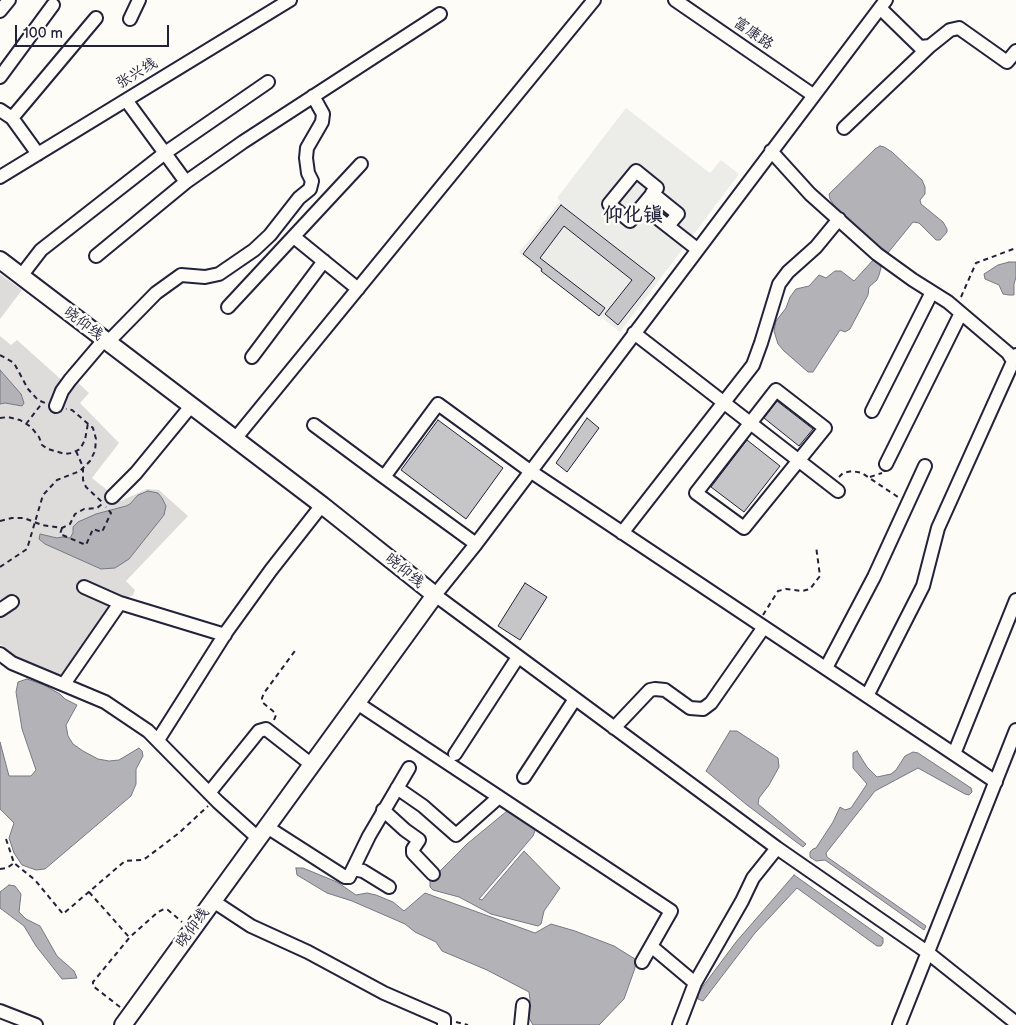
<!DOCTYPE html>
<html>
<head>
<meta charset="utf-8">
<style>
	body { margin:0 }
	#map { position:relative; width:1016px; height:1025px; overflow:hidden; background:#fdfcf7; font-family:"Balsamiq Sans",sans-serif }
	canvas { display:block }
	.scale { position:absolute; left:15px; top:25px; width:154px; height:22px; box-sizing:border-box; border:2px solid #22223b; border-top:0; padding-left:6px; font-size:15px; line-height:18px; white-space:nowrap; color:#22223b; -webkit-text-stroke:4px #fdfcf7; paint-order:stroke }
</style>
</head>
<body>
<div id="map">
<canvas width="1016" height="1025"></canvas>
<div class="scale">100 m</div>
</div>
<script>
const g = document.querySelector('canvas').getContext('2d');
g.lineJoin = 'round';
function paint(path, color) { g.fillStyle = color; g.fill(path, 'evenodd'); }
const poly = rows => new Path2D(rows.map(r => 'M' + r).join(''));
function trace(path, color, width, dash) { g.strokeStyle = color; g.lineWidth = width; g.lineCap = dash ? 'butt' : 'round'; g.setLineDash(dash || []); g.stroke(path); }
function label(font, color, halo, rows, align = 'center') {
  g.font = font + ' "Balsamiq Sans","LXGW WenKai TC",sans-serif'; g.lineWidth = 5; g.setLineDash([]); g.textBaseline = 'middle'; g.strokeStyle = halo; g.fillStyle = color; for (const [text, x, y, turn = 0] of rows) {
    g.save(); g.translate(x, y); g.rotate((+turn || 0) * Math.PI / 180); g.textAlign = isNaN(turn) ? turn : align; if (halo) g.strokeText(text, 0, 0); g.fillText(text, 0, 0); g.restore();
  }
}
const built = poly([
	[626,108,710,173,721,160,739,174,620,332,519,253,560,201,557,198]
]);
const green = poly([
	[0,274,22,290,0,319],
	[0,336,11,345,17,340,65,383,71,376,89,393,80,403,119,443,92,478,121,501,147,489,159,490,188,516,126,581,135,590,133,595,123,600,63,679,16,657,0,644]
]);
const water = poly([
	[880,146,884,147,892,152,922,180,925,187,925,194,920,200,921,204,943,222,947,229,947,232,940,240,936,240,919,223,913,222,887,254,840,214,830,199,829,194,875,149,880,146],
	[875,258,880,263,881,268,879,275,877,280,869,287,868,295,850,329,845,332,840,330,813,372,808,372,784,351,778,344,774,331,776,321,786,308,790,297,796,289,809,286,819,275,826,278,835,271,841,271,854,281,875,258],
	[1009,262,1016,262,1016,277,1014,284,1014,295,1009,295,1003,294,999,285,985,279,984,274,998,265,1009,262],
	[0,370,21,394,24,403,22,406,5,403,0,404,0,370],
	[148,491,158,493,162,498,166,506,164,515,129,559,115,568,101,569,45,544,39,539,40,534,57,538,62,537,70,538,73,533,73,527,78,522,96,514,126,506,130,504,138,495,148,491],
	[27,679,44,685,60,694,65,699,77,705,66,725,68,736,73,744,83,751,98,759,109,761,119,760,139,748,142,751,143,756,136,769,136,784,131,796,45,869,36,870,22,865,14,853,9,838,14,823,0,809,0,742,9,776,31,776,36,770,22,729,16,692,18,682,27,679],
	[730,731,737,731,778,758,779,767,769,785,759,798,758,804,806,844,803,847,747,805,706,771,730,731],
	[857,751,867,767,877,777,891,774,896,770,905,756,913,752,918,753,971,788,972,792,969,795,965,794,918,768,875,791,826,853,827,857,926,926,924,930,825,860,816,861,810,857,810,852,813,849,816,848,833,822,840,807,845,810,851,808,867,784,853,768,853,753,857,751],
	[513,809,536,828,533,836,479,899,482,900,524,851,560,888,544,911,541,924,538,926,491,914,459,897,433,890,430,887,430,878,439,872,467,844,507,811,513,809],
	[296,868,303,868,337,882,356,895,367,893,376,895,393,902,404,911,425,893,535,933,551,924,575,931,614,946,635,959,635,968,624,999,599,1025,533,1025,528,1016,530,1000,529,992,487,970,442,951,436,942,415,932,405,924,352,901,327,893,297,875,296,868],
	[794,875,883,938,883,943,881,946,877,946,797,888,755,933,703,1001,698,999,698,993,736,942,794,875],
	[9,885,15,886,21,894,19,912,26,919,40,926,57,956,74,971,77,978,62,979,36,946,24,926,0,908,0,892,9,885]
]);
const building = poly([
	[561,205,655,278,618,325,605,314,632,280,564,226,540,258,605,308,599,316,541,271,542,269,523,254,561,205],
	[777,401,813,429,799,446,764,418,777,401],
	[587,418,599,428,567,472,556,463,587,418],
	[438,420,503,468,466,519,401,470,438,420],
	[747,440,780,466,744,512,711,487,747,440],
	[525,583,547,597,520,640,498,626,525,583]
]);
const path = poly([
	[961,297,976,263,1016,248],
	[0,355,14,363,28,389,38,400,45,403],
	[0,418,8,417,20,420,31,427,39,437,42,445,48,449,65,454,72,453,80,449,85,440,88,423],
	[26,424,43,402],
	[76,451,83,467,83,480,86,487,102,502],
	[839,477,843,473,852,471,862,473,898,497],
	[870,477,882,473],
	[0,521,12,518,24,518,42,525,62,528,70,524,75,514,84,509,97,508,102,504],
	[62,528,60,534,86,545,93,529,102,532,111,513,106,507],
	[0,567,27,549,43,495,57,480,80,471,90,461,95,451,96,439,93,428,72,410,66,409],
	[763,615,778,591,786,589,802,591,810,589,820,576,816,546],
	[274,720,276,715,273,711,262,702,262,698,264,693,297,648],
	[6,839,14,863,35,880,63,914,125,861,141,860,146,858,179,833,208,806],
	[0,869,7,868,14,863],
	[89,892,129,937],
	[120,1007,93,986,93,982,130,937,158,912,164,909,168,910,182,922],
	[456,1022,468,1025]
]);
const minor = poly([
	[675,0,813,95],
	[886,0,476,544,435,595,777,848,927,952,1016,1023],
	[880,8,920,47,930,46,950,30,959,28,1007,62,1016,51],
	[0,11,9,0],
	[130,19,139,0],
	[0,77,53,5],
	[126,100,186,182],
	[0,110,12,118,38,154],
	[12,118,96,18],
	[844,128,930,46],
	[771,151,810,194,877,254,913,280,948,302,1008,353,1013,361],
	[0,177,290,0],
	[652,193,678,214,668,226],
	[642,206,630,221,609,204,636,171,657,188,642,206,697,249],
	[294,237,358,289],
	[96,256,186,182,243,142,440,14],
	[21,276,41,250,165,153,268,82],
	[228,307,361,164],
	[634,333,838,491],
	[108,342,156,293,181,275,205,277,219,274,254,250,270,235,299,198,310,189,312,181,308,173,306,158,307,148,322,122,323,114,313,96],
	[252,357,324,261],
	[776,390,825,428,744,528,696,493,776,390],
	[56,406,62,391,70,380,104,340],
	[872,411,932,292],
	[314,425,384,477],
	[235,439,594,0],
	[886,464,961,313],
	[112,497,136,473,191,406],
	[622,533,753,365,761,343,779,284,788,272,816,247,839,219],
	[476,544,384,477,438,404,530,471,996,782],
	[84,587,120,603,225,635],
	[0,610,12,602],
	[0,654,12,663,105,702,148,731,218,802,258,838],
	[826,668,874,577,925,466],
	[64,684,120,603],
	[867,696,923,586,938,528,1016,355],
	[357,703,671,911,642,962],
	[614,728,650,690,655,689,665,690,690,708,703,709,711,703,764,627],
	[158,740,227,631,271,570,322,505],
	[455,754,518,657],
	[954,754,1016,600],
	[524,777,575,699],
	[397,788,423,806,456,835,499,797],
	[209,793,259,731,266,729,312,765],
	[383,810,405,830,419,840,413,849,413,853,433,874],
	[267,827,345,877,349,877,369,836,409,768],
	[353,869,363,871,389,887],
	[213,901,251,926,308,952,384,993,444,1019,444,1025],
	[651,946,695,983],
	[0,1011,36,1025],
	[521,1025,523,1005],
	[679,1025,695,983,742,901,753,878,777,848],
	[899,1025,1016,730]
]);
const major = poly([
	[0,260,322,505,435,595,123,1025]
]);
const streetNames = [
	["富康路",753,34,35],
	["张兴线",137,74,-31],
	["晓仰线",83,324,37],
	["晓仰线",404,571,39],
	["晓仰线",193,928,-54]
];
const districtNames = [
	["仰化镇",633,216]
];
paint(built, '#ecece9');
paint(green, '#dddcdb');
paint(water, '#b2b2b7');
trace(water, '#787885', 1);
paint(building, '#c6c6c8');
trace(building, '#22223b', 1);
trace(minor, '#22223b', 16);
trace(major, '#22223b', 20);
trace(path, '#22223b', 2, [5, 4]);
trace(minor, '#fdfcf7', 12);
trace(major, '#fdfcf7', 16);
label('15px', '#22223b', '#fdfcf7', streetNames);
label('bold 20px', '#22223b', '#fdfcf7', districtNames);
</script>
</body>
</html>
